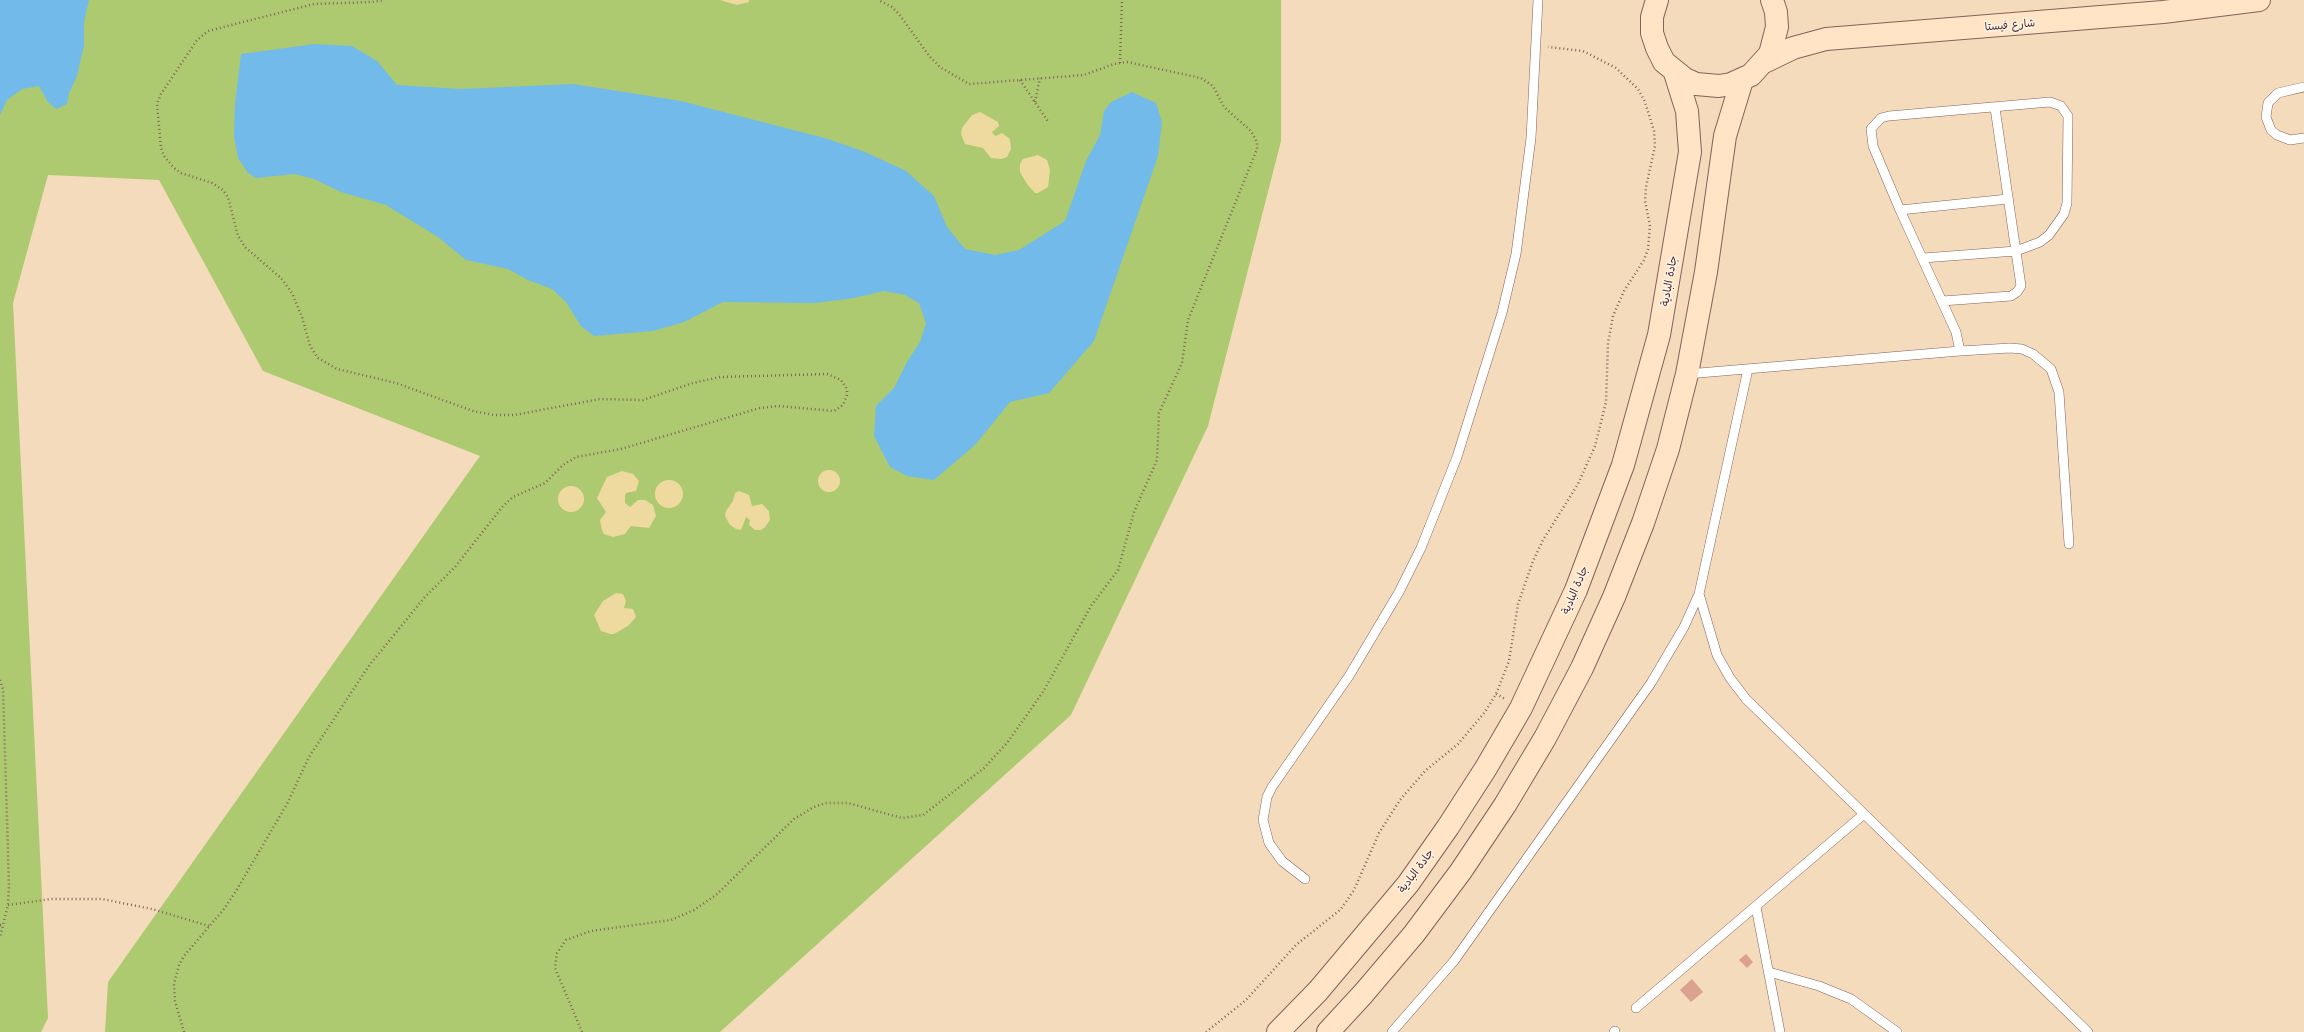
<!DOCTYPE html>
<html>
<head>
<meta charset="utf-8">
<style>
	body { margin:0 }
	canvas { display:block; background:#f3dbbb }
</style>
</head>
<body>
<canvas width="2304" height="1032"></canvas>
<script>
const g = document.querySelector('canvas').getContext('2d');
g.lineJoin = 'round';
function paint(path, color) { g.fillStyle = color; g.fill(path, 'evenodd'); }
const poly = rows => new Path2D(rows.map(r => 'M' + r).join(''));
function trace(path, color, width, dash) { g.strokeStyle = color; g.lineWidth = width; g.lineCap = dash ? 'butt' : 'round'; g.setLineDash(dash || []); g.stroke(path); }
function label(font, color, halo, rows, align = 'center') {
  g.font = font + ' Mali,"Playpen Sans Arabic",sans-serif'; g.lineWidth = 3; g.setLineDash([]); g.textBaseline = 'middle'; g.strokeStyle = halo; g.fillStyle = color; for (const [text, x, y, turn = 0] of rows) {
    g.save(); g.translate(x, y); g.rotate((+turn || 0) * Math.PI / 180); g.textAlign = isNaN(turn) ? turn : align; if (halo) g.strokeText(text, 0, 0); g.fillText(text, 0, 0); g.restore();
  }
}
const green = poly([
	[0,0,1281,0,1281,141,1208,426,1071,715,720,1032,105,1032,108,982,480,456,263,371,159,180,48,175,13,303,48,1018,41,1032,0,1032]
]);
const sand = poly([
	[720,0,749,0,749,2,737,5],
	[980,112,998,122,999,126,992,132,993,134,996,136,1002,133,1010,139,1011,149,1007,157,1001,159,991,158,983,148,965,144,961,134,962,128,972,115],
	[1038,155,1047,160,1050,170,1048,187,1038,193,1035,193,1027,184,1020,172,1020,164,1023,159],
	'818 481a11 11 0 1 1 22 0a11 11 0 1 1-22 0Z',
	[622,471,633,474,639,481,636,491,626,493,625,496,625,503,630,507,638,500,645,500,653,505,656,516,649,528,631,526,625,534,613,537,604,534,602,530,600,520,606,512,597,498,607,477],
	'655 494a14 14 0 1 1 28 0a14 14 0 1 1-28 0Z',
	'558 499a13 13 0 1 1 26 0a13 13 0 1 1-26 0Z',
	[739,491,749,495,752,506,762,504,769,511,770,520,765,527,761,530,755,530,749,525,750,520,746,517,741,530,736,529,730,525,725,516,726,511,733,501,735,493],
	[616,593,623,594,626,601,624,608,633,609,636,617,628,626,614,634,610,634,601,631,594,615,603,601]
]);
const water = poly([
	[0,0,89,0,84,22,84,45,77,76,69,93,67,104,56,109,48,102,39,86,22,89,7,100,0,115],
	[315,44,352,46,377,61,397,85,461,89,573,84,681,101,828,139,865,152,906,171,934,196,947,227,965,249,995,255,1019,250,1065,221,1086,161,1100,135,1104,111,1111,102,1132,92,1156,103,1162,122,1158,156,1094,341,1049,393,1010,402,975,445,934,480,907,476,890,467,874,436,876,406,894,388,907,362,920,342,926,323,919,303,905,295,884,291,854,298,815,303,723,302,684,322,653,331,594,336,581,326,566,302,552,289,528,280,508,269,466,260,438,237,386,205,341,192,314,179,294,174,256,178,248,173,238,158,234,137,235,104,241,54]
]);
const building = poly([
	[1746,954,1753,962,1747,968,1739,960],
	[1692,979,1703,992,1691,1002,1680,990]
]);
const path = poly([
	[1120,63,1122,0],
	[1020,80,1049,123],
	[1035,102,1040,78],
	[0,680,3,689,9,885,8,905,0,937],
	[1496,694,1505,699],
	[8,905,51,899,102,899,152,909,209,926],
	[0,925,4,925],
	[184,1032,175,1001,174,984,179,965,184,956,224,909,236,891,287,804,309,757,368,667,424,598,455,567,503,506,513,497,545,483,563,465,576,457,621,449,760,408,778,406,834,411,843,405,847,395,847,389,841,380,827,374,720,377,693,383,643,400,600,399,514,415,494,415,473,411,396,383,337,369,318,358,310,346,302,317,292,293,281,278,246,248,238,236,228,197,223,190,212,183,181,173,174,168,164,156,161,148,157,104,161,94,197,40,208,31,314,4,372,2,384,0],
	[582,1032,555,968,557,953,566,940,591,931,671,920,694,910,716,895,794,819,814,807,825,803,848,803,902,818,923,815,984,768,1007,743,1043,692,1091,606,1118,570,1134,512,1157,460,1159,413,1182,363,1188,320,1257,149,1257,142,1251,131,1224,107,1213,86,1201,78,1127,62,1114,64,1084,75,969,84,940,67,930,57,899,14,892,7,878,0],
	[1206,1032,1246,1000,1296,945,1341,909,1354,890,1379,833,1400,800,1425,771,1458,744,1485,712,1496,694,1509,661,1518,604,1533,561,1543,540,1578,484,1595,446,1606,402,1608,343,1613,316,1624,291,1644,260,1648,249,1650,226,1645,201,1646,187,1655,146,1654,131,1645,102,1638,89,1616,68,1583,51,1548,47]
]);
const lane = poly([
	[2304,87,2278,93,2268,103,2266,117,2271,130,2277,135,2290,140,2304,138],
	[1900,210,2008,199],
	[1923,258,2016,251,2040,242,2049,235,2064,214,2067,203,2068,116,2061,106,2050,102,1889,116,1881,118,1871,129,1873,146,1900,210,1956,332,1960,351],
	[1942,301,2011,296,2017,292,2021,286,1995,108],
	[1687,374,1960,351,2010,348,2022,349,2033,354,2051,369,2059,392,2069,544],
	[1699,594,1717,655,1730,678,1746,699,2088,1032],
	[1305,879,1282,861,1269,843,1263,820,1267,797,1272,787,1349,676,1399,592,1421,548,1457,457,1502,313,1516,254,1531,138,1538,0],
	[1756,907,1780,1032],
	[1769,972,1819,986,1851,999,1897,1032],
	[1636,1008,1864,814],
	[1392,1032,1454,961,1651,683,1684,627,1699,594,1748,369],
	[1614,1032,1615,1031]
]);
const secondary = poly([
	[1657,0,1652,17,1652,33,1657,48,1664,62,1685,79,1696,84,1719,86,1731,84,1751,75,1770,54,1777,27,1776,12,1772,0],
	[1764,62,1793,48,1826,39,2163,12,2259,0],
	[1278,1032,1318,991,1408,884,1448,827,1486,768,1521,708,1576,590,1623,465,1659,335,1690,152,1687,111,1675,73],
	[1328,1032,1363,994,1414,934,1461,871,1505,805,1545,738,1582,668,1614,597,1643,523,1668,449,1687,374,1706,272,1725,136,1742,80]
]);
const streetNames = [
	["شارع فيستا",2010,25,-5],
	["جادة البادية",1669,281,-80],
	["جادة البادية",1575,590,-67],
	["جادة البادية",1416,871,-53]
];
paint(green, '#adca70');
paint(sand, '#eeda9e');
paint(water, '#71bae9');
paint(building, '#dca191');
trace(lane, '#85615d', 10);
trace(secondary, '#85615d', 24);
trace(path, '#85615d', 2.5, [1, 3]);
trace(lane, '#fff', 9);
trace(secondary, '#ffe4c6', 22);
label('11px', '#4a1f2b', '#fcf5e5', streetNames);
</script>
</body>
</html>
